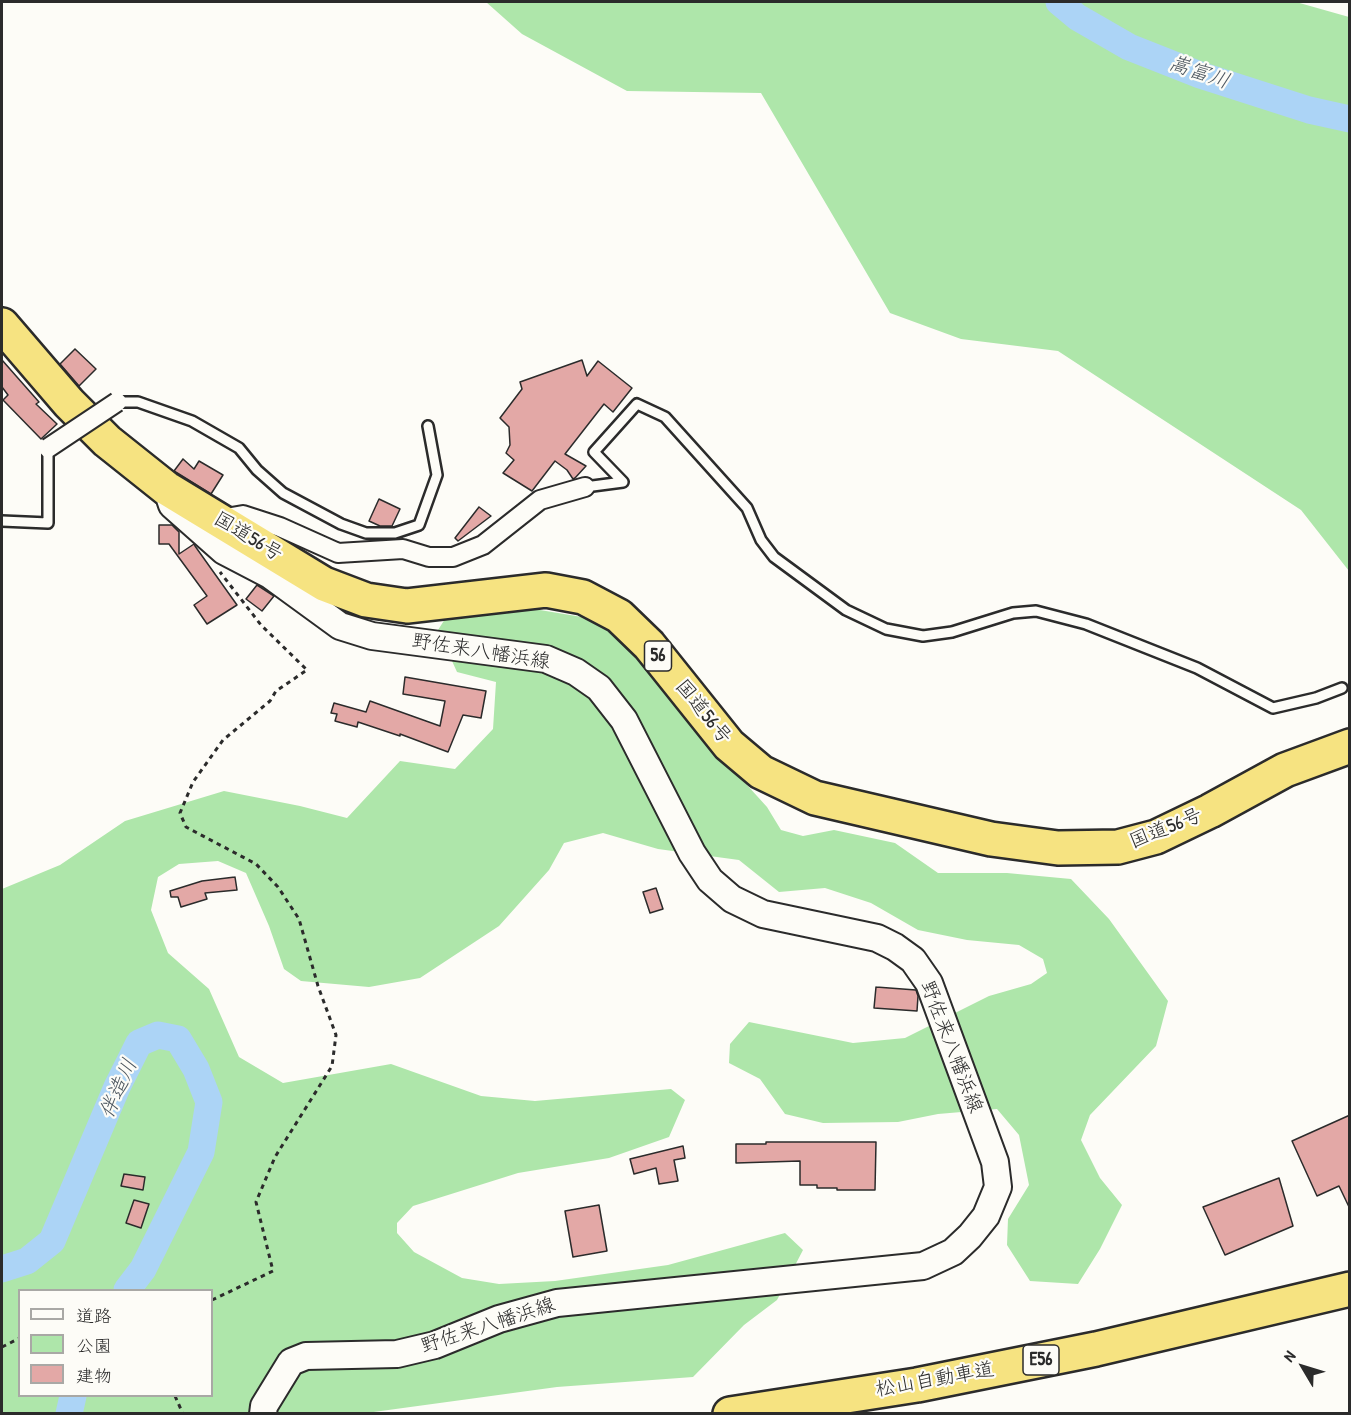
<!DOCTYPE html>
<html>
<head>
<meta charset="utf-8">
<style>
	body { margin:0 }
	#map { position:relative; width:1351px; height:1415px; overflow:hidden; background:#fdfcf7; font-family:"Patrick Hand","Klee One",sans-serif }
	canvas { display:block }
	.frame { position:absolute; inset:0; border:3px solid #2b2b2b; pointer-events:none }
	.legend { position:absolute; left:18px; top:1289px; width:195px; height:108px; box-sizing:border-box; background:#fdfcf7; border:2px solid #a9a8a5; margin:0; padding:8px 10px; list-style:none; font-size:18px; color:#2b2b2b }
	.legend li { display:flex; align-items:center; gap:12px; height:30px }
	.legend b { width:30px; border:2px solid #a9a8a5 }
	.north { position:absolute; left:1273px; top:1337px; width:60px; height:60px; -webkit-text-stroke:4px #fdfcf7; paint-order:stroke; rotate:308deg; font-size:16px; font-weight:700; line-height:24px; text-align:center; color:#2b2b2b }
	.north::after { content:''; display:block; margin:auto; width:21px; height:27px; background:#2b2b2b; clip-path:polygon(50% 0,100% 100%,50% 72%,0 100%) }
</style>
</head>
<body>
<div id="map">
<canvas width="1351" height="1415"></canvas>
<div class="frame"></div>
<ul class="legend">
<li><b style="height:8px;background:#fdfcf7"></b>道路</li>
<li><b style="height:16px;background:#aee6aa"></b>公園</li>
<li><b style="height:16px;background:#e3a8a6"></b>建物</li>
</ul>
<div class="north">N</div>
</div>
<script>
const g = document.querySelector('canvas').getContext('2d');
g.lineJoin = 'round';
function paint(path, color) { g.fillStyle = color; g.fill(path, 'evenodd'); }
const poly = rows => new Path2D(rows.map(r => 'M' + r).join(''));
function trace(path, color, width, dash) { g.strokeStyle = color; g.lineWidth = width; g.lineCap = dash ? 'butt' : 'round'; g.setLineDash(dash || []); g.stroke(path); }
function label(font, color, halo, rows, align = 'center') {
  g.font = font + ' "Patrick Hand","Klee One",sans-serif'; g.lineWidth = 4.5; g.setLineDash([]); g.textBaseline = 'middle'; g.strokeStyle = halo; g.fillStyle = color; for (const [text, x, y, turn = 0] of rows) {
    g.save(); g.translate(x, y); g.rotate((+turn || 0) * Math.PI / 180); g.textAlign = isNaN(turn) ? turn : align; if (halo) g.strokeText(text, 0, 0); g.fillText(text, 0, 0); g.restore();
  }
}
const green = poly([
	[486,2,1296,2,1349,17,1349,571,1301,510,1058,351,961,339,890,313,761,93,627,91,522,34],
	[534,609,588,618,629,644,727,763,767,807,781,830,803,836,834,830,895,843,938,873,1007,873,1071,879,1109,919,1168,1001,1156,1046,1090,1115,1081,1140,1100,1178,1122,1205,1100,1249,1078,1284,1030,1281,1007,1245,1008,1219,1029,1185,1019,1135,997,1109,938,1114,898,1122,823,1123,785,1114,760,1079,729,1063,730,1044,749,1022,853,1043,905,1038,989,996,1031,984,1047,973,1043,959,1019,945,967,940,918,930,871,903,825,888,779,892,739,860,658,849,603,833,564,843,549,870,499,926,420,978,369,987,301,981,284,969,269,926,246,873,218,861,179,864,158,877,151,910,168,953,209,989,239,1057,283,1083,391,1064,481,1096,535,1101,671,1089,685,1100,669,1137,609,1158,518,1173,413,1206,397,1223,397,1233,414,1252,462,1278,499,1284,555,1281,668,1265,785,1233,803,1250,777,1300,744,1325,693,1377,557,1387,359,1414,2,1414,2,889,60,865,125,821,224,791,300,806,347,818,400,761,455,769,493,729,496,682,457,672,438,630,445,619,470,610],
	[20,1290,212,1290,212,1396,20,1396]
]);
const river = poly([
	[1059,2,1077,17,1129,47,1200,75,1309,110,1350,119],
	[2,1269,27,1261,52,1241,117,1087,139,1043,158,1035,178,1039,196,1069,209,1102,201,1152,143,1269,127,1290],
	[69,1414,73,1396]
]);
const building = poly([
	[75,349,96,369,79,386,60,364,75,349],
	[2,360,39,402,36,404,57,424,41,439,3,400,8,395,2,387,2,360],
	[582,360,587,376,598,361,632,388,613,412,604,404,565,454,586,466,575,478,573,479,567,470,555,461,532,491,503,473,514,460,506,453,510,445,509,427,500,418,522,389,520,382,582,360],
	[183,459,194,469,199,461,223,475,211,494,174,471,183,459],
	[379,499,400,509,392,526,380,526,369,521,379,499],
	[479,507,491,516,458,541,455,538,479,507],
	[159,525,172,525,179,532,179,554,194,544,195,546,237,605,207,624,194,605,207,596,169,544,159,544,159,525],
	[257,585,274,596,262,611,246,599,257,585],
	[405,677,486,691,481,718,463,715,448,752,400,734,400,736,358,722,357,727,335,721,337,714,331,713,334,703,366,712,370,701,440,726,445,701,403,694,405,677],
	[235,877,237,890,205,893,207,899,181,907,178,897,171,897,170,891,202,881,235,877],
	[656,888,663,909,650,913,643,892,656,888],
	[876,987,916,990,918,996,917,1011,874,1008,876,987],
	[1350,1115,1350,1209,1339,1186,1317,1196,1292,1141,1350,1115],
	[766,1142,876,1142,875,1190,837,1190,837,1188,817,1188,817,1185,800,1185,800,1161,736,1163,736,1144,766,1144,766,1142],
	[683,1146,685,1158,674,1160,678,1181,659,1184,656,1168,634,1174,630,1159,683,1146],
	[124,1174,145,1177,143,1190,121,1186,124,1174],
	[1279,1178,1293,1226,1225,1255,1203,1207,1279,1178],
	[134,1200,149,1204,141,1228,126,1223,134,1200],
	[599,1205,607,1251,573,1257,565,1211,599,1205]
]);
const path = poly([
	[212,1300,273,1271,256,1202,275,1157,332,1066,336,1035,318,986,299,919,278,887,256,864,186,827,180,813,193,782,223,740,270,701,276,691,307,670,261,625,220,572],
	[2,1347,20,1338],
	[175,1396,183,1414]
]);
const lane = poly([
	[117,402,138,402,192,421,239,448,257,470,283,493,341,524,366,533,395,533,419,525,437,475,428,426],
	[585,487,623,482,594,452,637,404,665,417,747,508,761,540,774,557,846,610,886,629,923,636,952,632,1013,613,1036,611,1086,624,1197,668,1273,708,1316,698,1342,688],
	[2,521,48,523,48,448]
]);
const street = poly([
	[220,519,243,515,280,527,338,553,403,549,429,557,453,557,483,545,540,500,585,487]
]);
const secondary = poly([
	[169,496,172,505,224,551,270,575,340,626,372,636,546,659,576,672,599,688,624,720,692,853,710,880,732,899,763,914,877,938,895,947,913,960,929,983,995,1162,998,1187,986,1216,970,1236,953,1252,923,1266,557,1303,499,1319,435,1345,397,1354,306,1356,291,1362,264,1406,263,1414]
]);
const highway = poly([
	[2,325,69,403,107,441,166,488,324,584,366,600,407,606,546,590,583,597,619,616,649,645,729,745,761,772,815,798,991,839,1058,848,1118,847,1156,837,1210,811,1285,770,1350,746],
	[730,1414,917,1385,1096,1349,1350,1289]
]);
const streetBridge = poly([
	[48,448,117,402]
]);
const shields = [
	[658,656,27],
	[1041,1360,36]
];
const shieldNames = [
	["56",658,656],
	["E56",1041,1360]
];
const streetNames = [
	["国道56号",248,537,31],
	["野佐来八幡浜線",481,652,9],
	["国道56号",703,712,51],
	["国道56号",1166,829,-22],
	["野佐来八幡浜線",951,1047,69],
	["野佐来八幡浜線",488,1326,-18],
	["松山自動車道",935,1380,-10]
];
const waterNames = [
	["嵩富川",1199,73,19],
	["伴造川",119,1089,-66]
];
paint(green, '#aee6aa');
trace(river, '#acd4f6', 27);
paint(building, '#e3a8a6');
trace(building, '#2b2b2b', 1.5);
trace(lane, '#2b2b2b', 14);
trace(street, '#2b2b2b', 22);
trace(secondary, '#2b2b2b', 30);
trace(highway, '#2b2b2b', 38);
trace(path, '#2b2b2b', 3, [4.5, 4.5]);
trace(lane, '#fdfcf7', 9);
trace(street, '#fdfcf7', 18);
trace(secondary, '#fdfcf7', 26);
trace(highway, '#f6e381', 33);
trace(streetBridge, '#2b2b2b', 22, []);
trace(streetBridge, '#fdfcf7', 18);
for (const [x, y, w] of shields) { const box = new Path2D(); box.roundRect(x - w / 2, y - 15, w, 30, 4.5); g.fillStyle = '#fdfcf7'; g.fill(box); trace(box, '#2b2b2b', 1.5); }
label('bold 18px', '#2b2b2b', null, shieldNames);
label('20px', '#2b2b2b', '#fdfcf7', streetNames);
label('italic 21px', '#4b555e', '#fdfcf7', waterNames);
</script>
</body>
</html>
